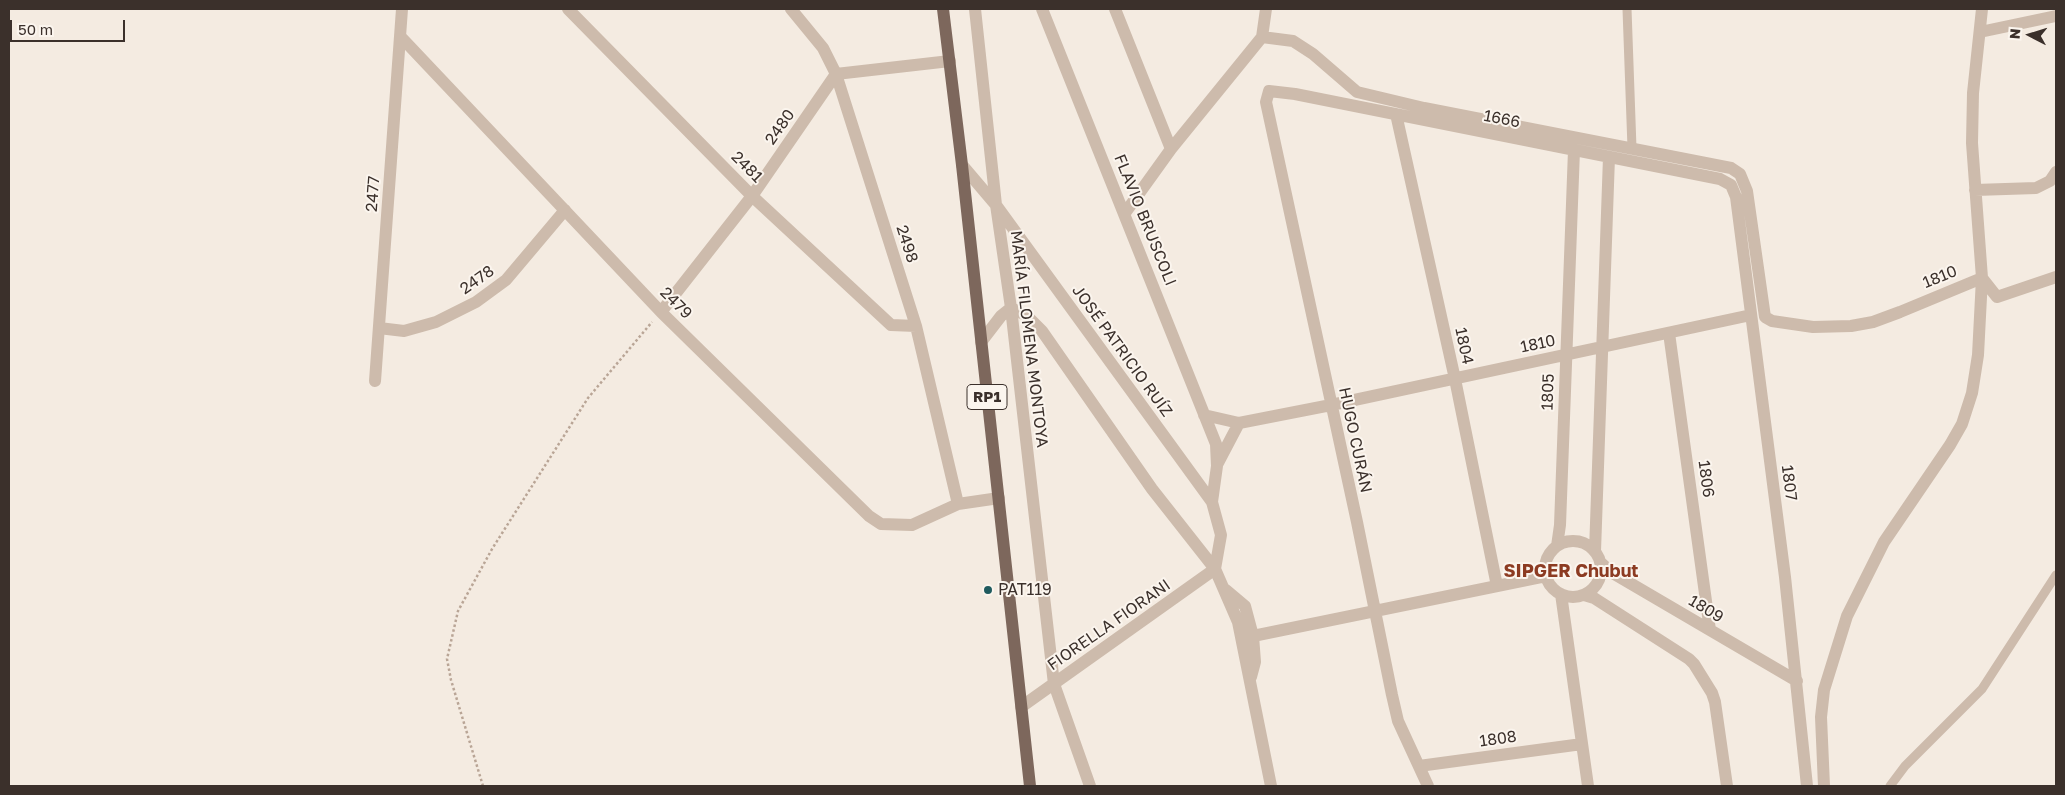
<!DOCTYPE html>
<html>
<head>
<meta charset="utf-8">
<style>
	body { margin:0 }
	#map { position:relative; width:2065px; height:795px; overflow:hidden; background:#f4ebe1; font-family:"Golos Text",sans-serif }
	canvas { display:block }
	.frame { position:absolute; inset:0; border:10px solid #3b302b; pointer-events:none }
	.north { position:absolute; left:2005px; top:10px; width:50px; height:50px; -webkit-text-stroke:4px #fbf5ee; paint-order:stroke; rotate:275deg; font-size:14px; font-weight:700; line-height:20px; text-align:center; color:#3b302b }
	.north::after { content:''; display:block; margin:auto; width:18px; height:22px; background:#3b302b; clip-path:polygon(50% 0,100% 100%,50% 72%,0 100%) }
	.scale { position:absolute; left:10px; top:20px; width:115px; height:22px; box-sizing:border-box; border:2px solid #3b302b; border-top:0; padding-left:6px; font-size:15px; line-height:18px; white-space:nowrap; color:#3b302b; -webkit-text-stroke:4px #fbf5ee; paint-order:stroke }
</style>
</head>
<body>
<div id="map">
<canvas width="2065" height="795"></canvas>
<div class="frame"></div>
<div class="north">N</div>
<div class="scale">50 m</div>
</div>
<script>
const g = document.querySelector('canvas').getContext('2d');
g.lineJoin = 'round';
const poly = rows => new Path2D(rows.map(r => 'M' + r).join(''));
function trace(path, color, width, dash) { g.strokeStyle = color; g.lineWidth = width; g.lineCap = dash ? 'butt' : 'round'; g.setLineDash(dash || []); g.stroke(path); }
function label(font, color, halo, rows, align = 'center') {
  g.font = font + ' "Golos Text",sans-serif'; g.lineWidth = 4; g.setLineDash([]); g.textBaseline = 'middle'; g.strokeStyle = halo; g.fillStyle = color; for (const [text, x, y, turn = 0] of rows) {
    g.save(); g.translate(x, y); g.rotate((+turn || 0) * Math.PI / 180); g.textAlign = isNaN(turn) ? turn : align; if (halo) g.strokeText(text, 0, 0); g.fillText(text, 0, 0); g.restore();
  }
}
const path = poly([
	[483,786,451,680,447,659,458,611,492,549,588,398,652,322]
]);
const service = poly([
	[1627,9,1632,148],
	[1890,786,1905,766,1982,689,2056,575]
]);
const minor = poly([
	[568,9,752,196,891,325,916,326],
	[791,9,823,48,836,74,916,326,958,504],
	[975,9,996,205,1011,308,1054,684,1090,786],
	[1042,9,1216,444,1217,466,1212,502],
	[1115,9,1171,149],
	[1980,32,2056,16],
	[400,36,661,312,869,516,881,524,912,525,958,504,999,498],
	[1262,37,1293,41,1313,54,1357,92,1424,108,1731,168,1740,174,1747,191,1765,317,1772,321,1813,327,1851,326,1873,322,1900,312,1982,278,1997,297,2056,277],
	[1396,114,1455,379,1497,586],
	[962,165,996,205,1212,502,1221,535,1215,569],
	[1975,190,2036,188,2050,181,2056,172],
	[1125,213,1171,149,1262,37,1266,9],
	[661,312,752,196,836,74,950,61],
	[379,328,404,331,436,322,476,302,506,280,565,210],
	[1669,333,1710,630],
	[981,342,1001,316,1011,308,1026,315,1042,331,1152,489,1215,569,1238,622,1271,786],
	[375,381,402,9],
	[1204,415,1239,423,1218,463],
	[1239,423,1331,405,1751,315],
	'1545 569a28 28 0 1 1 56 0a28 28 0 1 1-56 0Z',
	[1557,546,1560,525,1574,150],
	[1595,551,1609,157],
	[1600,562,1611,572,1797,681],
	[1226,590,1245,606,1253,636,1255,662,1251,677],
	[1561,594,1588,786],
	[1584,595,1594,598,1689,659,1694,664,1712,693,1715,702,1727,786],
	[1253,636,1546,576],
	[1021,707,1215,569],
	[1419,766,1582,744],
	[1428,786,1398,721,1392,695,1357,522,1266,102,1269,91,1295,94,1720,179,1731,185,1736,197,1785,577,1807,786],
	[1824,786,1821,717,1824,690,1847,616,1884,542,1950,445,1962,424,1972,393,1978,355,1982,278,1972,143,1973,93,1982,9]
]);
const primary = poly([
	[943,9,962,165,1030,786]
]);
const markers = [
	[988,590,5,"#1f5a5e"]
];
const shields = [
	[987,397,40]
];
const shieldNames = [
	["RP1",987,397]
];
const streetNames = [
	["1666",1502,119,11],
	["2480",780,127,-55],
	["2481",747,167,45],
	["2477",373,194,-86],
	["FLAVIO BRUSCOLI",1145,220,68],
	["2498",907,244,72],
	["1810",1940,277,-22],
	["2478",477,280,-35],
	["2479",676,303,45],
	["MARÍA FILOMENA MONTOYA",1029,339,83],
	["1810",1538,344,-12],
	["1804",1464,346,78],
	["JOSÉ PATRICIO RUÍZ",1122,351,54],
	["1805",1548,392,-88],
	["HUGO CURÁN",1355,440,78],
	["1806",1706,479,82],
	["1807",1789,483,83],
	["1809",1706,609,31],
	["FIORELLA FIORANI",1109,625,-35],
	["1808",1498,739,-8]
];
const poiNames = [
	["PAT119",998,590]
];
const neighbourhoodNames = [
	["SIPGER Chubut",1571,571]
];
trace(path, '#b9a596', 2.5, [2.5, 2.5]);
trace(service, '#cdbbac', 9);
trace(minor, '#cdbbac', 12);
trace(primary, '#7d675c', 12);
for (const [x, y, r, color] of markers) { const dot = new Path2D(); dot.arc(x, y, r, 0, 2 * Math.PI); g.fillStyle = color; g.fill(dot); trace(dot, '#fbf5ee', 2); }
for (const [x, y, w] of shields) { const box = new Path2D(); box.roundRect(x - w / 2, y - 12.5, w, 25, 4); g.fillStyle = '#fbf5ee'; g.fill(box); trace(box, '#3b302b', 1); }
label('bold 15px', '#3b302b', null, shieldNames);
label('16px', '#3b302b', '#fbf5ee', streetNames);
label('16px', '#3b302b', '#fbf5ee', poiNames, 'left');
label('bold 18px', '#8c3b22', '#fbf5ee', neighbourhoodNames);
</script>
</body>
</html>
